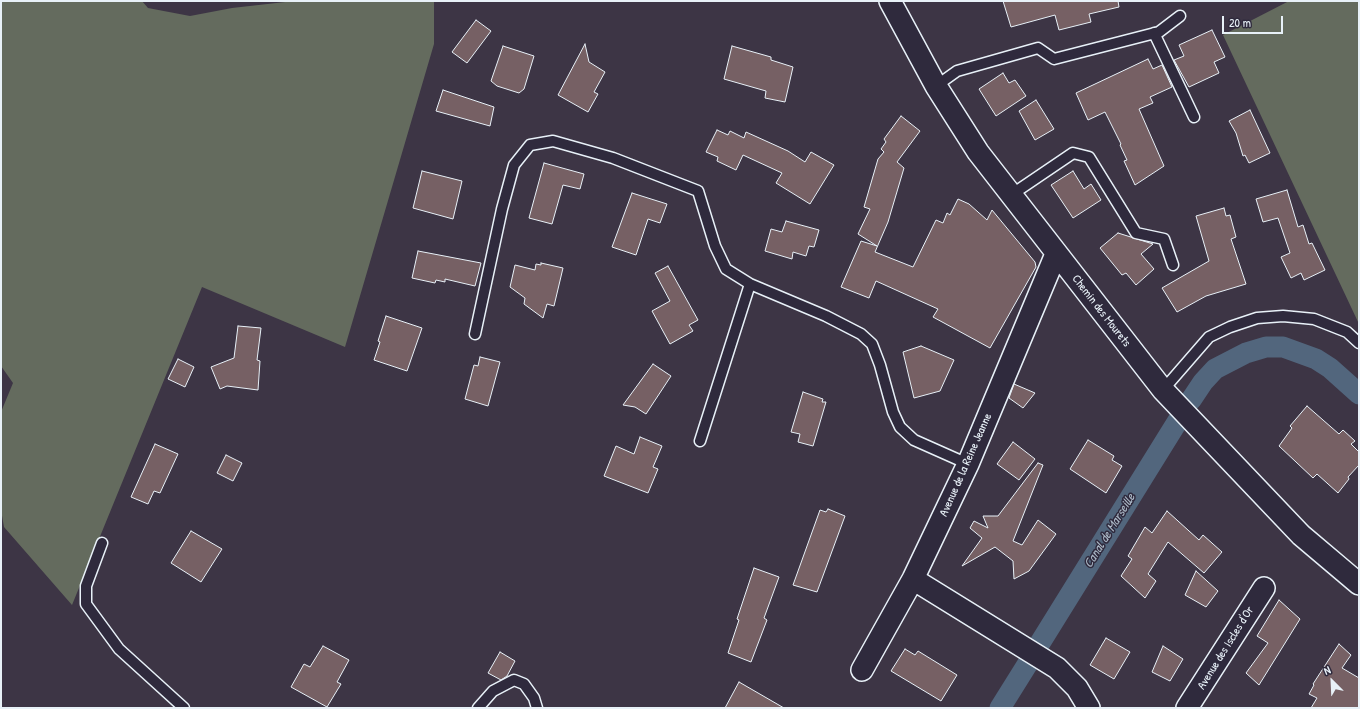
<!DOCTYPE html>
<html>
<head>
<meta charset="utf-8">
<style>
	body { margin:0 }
	#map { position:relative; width:1360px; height:709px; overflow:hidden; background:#3d3545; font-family:"Patrick Hand",sans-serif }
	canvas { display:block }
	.frame { position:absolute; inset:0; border:2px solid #e8f1f8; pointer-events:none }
	.north { position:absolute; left:1312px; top:661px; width:40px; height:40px; -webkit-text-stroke:3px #2f2a3d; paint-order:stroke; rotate:336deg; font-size:11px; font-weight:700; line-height:16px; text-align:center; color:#e8f1f8 }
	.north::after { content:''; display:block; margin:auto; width:14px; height:18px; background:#e8f1f8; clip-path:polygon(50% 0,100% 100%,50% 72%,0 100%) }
	.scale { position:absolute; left:1222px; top:16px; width:61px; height:18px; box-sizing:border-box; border:2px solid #e8f1f8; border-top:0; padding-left:5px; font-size:12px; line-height:14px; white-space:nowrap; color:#e8f1f8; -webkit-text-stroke:3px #2f2a3d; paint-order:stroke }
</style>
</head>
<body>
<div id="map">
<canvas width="1360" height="709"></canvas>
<div class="frame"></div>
<div class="north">N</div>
<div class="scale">20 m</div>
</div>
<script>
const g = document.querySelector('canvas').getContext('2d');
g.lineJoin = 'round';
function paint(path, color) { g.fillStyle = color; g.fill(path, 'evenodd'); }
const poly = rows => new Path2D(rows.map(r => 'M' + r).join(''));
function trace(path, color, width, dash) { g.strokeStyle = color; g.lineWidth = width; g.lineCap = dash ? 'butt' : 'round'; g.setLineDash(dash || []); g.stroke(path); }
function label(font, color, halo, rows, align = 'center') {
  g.font = font + ' "Patrick Hand",sans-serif'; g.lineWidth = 3; g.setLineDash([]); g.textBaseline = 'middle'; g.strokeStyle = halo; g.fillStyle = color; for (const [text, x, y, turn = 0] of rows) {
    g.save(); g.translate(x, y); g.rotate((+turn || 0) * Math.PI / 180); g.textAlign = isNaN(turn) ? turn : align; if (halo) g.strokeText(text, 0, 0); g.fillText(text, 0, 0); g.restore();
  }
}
const green = poly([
	[1,1,142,1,148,8,190,16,232,8,294,1,434,1,434,44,345,347,202,287,72,605,4,527,1,510,1,412,13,383,1,366],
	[1289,1,1359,1,1359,324,1223,35]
]);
const canal = poly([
	[1191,400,1203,382,1215,369,1246,353,1266,347,1283,347,1316,359,1330,368,1359,394],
	[1040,643,1179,419],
	[1000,708,1030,660]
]);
const building = poly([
	[1003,1,1118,1,1119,7,1089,14,1091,22,1059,30,1055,15,1011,27,1003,1],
	[476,20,491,31,467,63,452,52,476,20],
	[1212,30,1225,57,1214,62,1219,73,1189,87,1174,60,1184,56,1179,45,1212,30],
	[585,44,589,62,605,72,594,92,598,94,588,112,558,95,585,44],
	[503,46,534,56,524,89,519,93,497,86,491,81,503,46],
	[732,46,771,57,771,60,793,67,785,102,765,98,766,91,724,79,732,46],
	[1148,59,1153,69,1162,65,1172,87,1150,97,1153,103,1139,109,1164,166,1135,185,1124,161,1127,160,1120,145,1121,144,1105,112,1088,120,1076,93,1148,59],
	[1003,73,1009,83,1015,80,1026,96,996,116,979,89,1003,73],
	[443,90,494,107,490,126,436,111,443,90],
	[1036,100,1054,129,1035,140,1019,111,1036,100],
	[1250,110,1270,153,1249,163,1245,155,1243,156,1236,133,1229,121,1250,110],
	[901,116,920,131,897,162,904,168,888,222,875,252,913,267,936,220,943,223,947,213,950,215,958,199,969,204,987,220,992,210,1035,262,1036,267,990,348,933,317,938,309,876,281,869,298,841,287,861,241,877,246,858,234,870,209,864,207,878,159,884,152,881,149,886,142,884,139,901,116],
	[717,130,728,135,730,131,744,138,746,132,788,151,805,162,811,152,834,165,810,204,776,183,782,173,743,155,736,170,717,161,718,157,706,152,717,130],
	[544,163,584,174,580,189,563,185,552,224,529,218,544,163],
	[422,171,462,181,453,219,413,208,422,171],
	[1073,171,1084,189,1091,184,1101,200,1073,218,1051,185,1073,171],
	[1287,190,1298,227,1303,225,1309,244,1312,243,1325,270,1304,280,1301,273,1291,278,1281,257,1290,253,1278,218,1263,222,1256,199,1287,190],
	[632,193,667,204,660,223,648,219,636,255,612,247,632,193],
	[1224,208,1226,216,1230,215,1236,237,1231,239,1246,284,1206,296,1177,312,1162,288,1209,261,1196,216,1224,208],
	[786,221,819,230,814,247,809,246,806,256,793,252,792,259,765,251,771,229,782,232,786,221],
	[1118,233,1153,244,1141,254,1154,269,1136,285,1126,273,1122,275,1100,248,1118,233],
	[418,251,481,263,475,286,445,279,445,282,436,280,435,283,412,278,418,251],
	[541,263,563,268,554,306,547,304,543,318,524,304,525,298,510,287,515,265,535,270,536,264,541,265,541,263],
	[668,266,698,320,689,325,693,331,670,344,652,311,670,301,655,273,668,266],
	[386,316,422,328,407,371,374,360,380,342,378,341,386,316],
	[238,326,261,328,257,360,260,361,258,390,227,386,220,389,211,367,234,358,238,326],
	[921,346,954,360,940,391,914,398,903,352,921,346],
	[480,357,500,362,488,406,465,399,474,365,478,366,480,357],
	[178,359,194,367,185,387,168,379,178,359],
	[653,364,671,376,646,414,635,407,623,405,653,364],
	[1014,384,1035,393,1023,408,1009,398,1014,384],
	[803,392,823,399,822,402,826,402,813,446,798,442,800,434,791,432,803,392],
	[1307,406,1339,434,1343,430,1355,441,1351,444,1359,452,1359,465,1348,477,1349,479,1338,493,1317,474,1313,478,1279,446,1292,428,1290,426,1307,406],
	[640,437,662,446,653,467,658,469,648,493,604,476,616,446,634,454,640,437],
	[1088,440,1114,456,1112,460,1122,466,1106,493,1070,469,1088,440],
	[1013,442,1035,459,1019,480,997,464,1013,442],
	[155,444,178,454,160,493,154,491,148,504,131,497,155,444],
	[226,455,242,463,233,481,217,473,226,455],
	[1038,463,1043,465,1013,541,1022,545,1038,520,1056,534,1029,571,1014,579,1013,561,995,547,962,566,982,538,970,528,974,521,988,528,983,516,998,516,1038,463],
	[828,509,845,516,817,592,793,585,820,510,826,512,828,509],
	[1167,511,1199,540,1203,535,1222,552,1204,573,1168,542,1148,574,1156,581,1145,598,1121,576,1132,559,1128,556,1145,527,1152,533,1167,511],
	[191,531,222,549,201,582,171,563,191,531],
	[754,568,779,577,764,618,767,620,751,662,728,653,739,620,737,619,754,568],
	[1196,571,1218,591,1206,607,1185,595,1196,571],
	[1279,600,1300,619,1259,685,1246,673,1268,643,1257,636,1279,600],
	[1106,638,1130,652,1114,679,1090,665,1106,638],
	[1339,644,1351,655,1342,668,1359,678,1359,708,1311,708,1317,698,1309,694,1314,685,1313,684,1339,644],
	[323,646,349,660,337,682,341,684,327,707,291,687,304,664,310,667,323,646],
	[1163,646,1183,659,1170,681,1152,672,1163,646],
	[905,649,915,655,918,651,957,675,941,701,891,671,905,649],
	[500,652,515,661,507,676,501,680,488,673,500,652],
	[739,682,784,708,725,708,739,682]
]);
const service = poly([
	[1154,33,1194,117],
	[936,86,957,71,1038,48,1054,59,1159,32,1180,16],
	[1011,195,1073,153,1089,157,1136,233,1164,239,1173,265],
	[475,334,502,209,514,165,530,145,553,141,613,158,698,191,715,246,726,269,750,284,826,316,861,334,872,344,880,365,893,412,900,427,914,440,968,464],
	[1163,390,1209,337,1230,327,1257,318,1283,316,1314,319,1347,332,1359,343],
	[700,441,750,284],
	[102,543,86,586,86,604,119,649,184,708],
	[478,708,493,691,514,680,524,684,534,698,537,708]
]);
const minor = poly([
	[890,1,936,86,978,152,1163,390,1301,535,1359,584],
	[913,579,1057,668,1077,688,1089,708],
	[862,670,913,579,968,464,1056,254],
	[1187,708,1264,588]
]);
const streetNames = [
	["Chemin des Mourets",1101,311,52],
	["Avenue de la Reine Jeanne",966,465,-66],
	["Avenue des Iscles d'Or",1226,648,-58]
];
const waterNames = [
	["Canal de Marseille",1110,531,-58]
];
paint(green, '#646b5e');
trace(canal, '#52667d', 21);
paint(building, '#766064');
trace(building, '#e8f1f8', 1);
trace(service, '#e8f1f8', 13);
trace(minor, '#e8f1f8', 24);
trace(service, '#2f2a3d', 10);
trace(minor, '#2f2a3d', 21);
label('12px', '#e8f1f8', '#2f2a3d', streetNames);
label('italic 13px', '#acb9c7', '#2f2a3d', waterNames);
</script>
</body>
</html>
